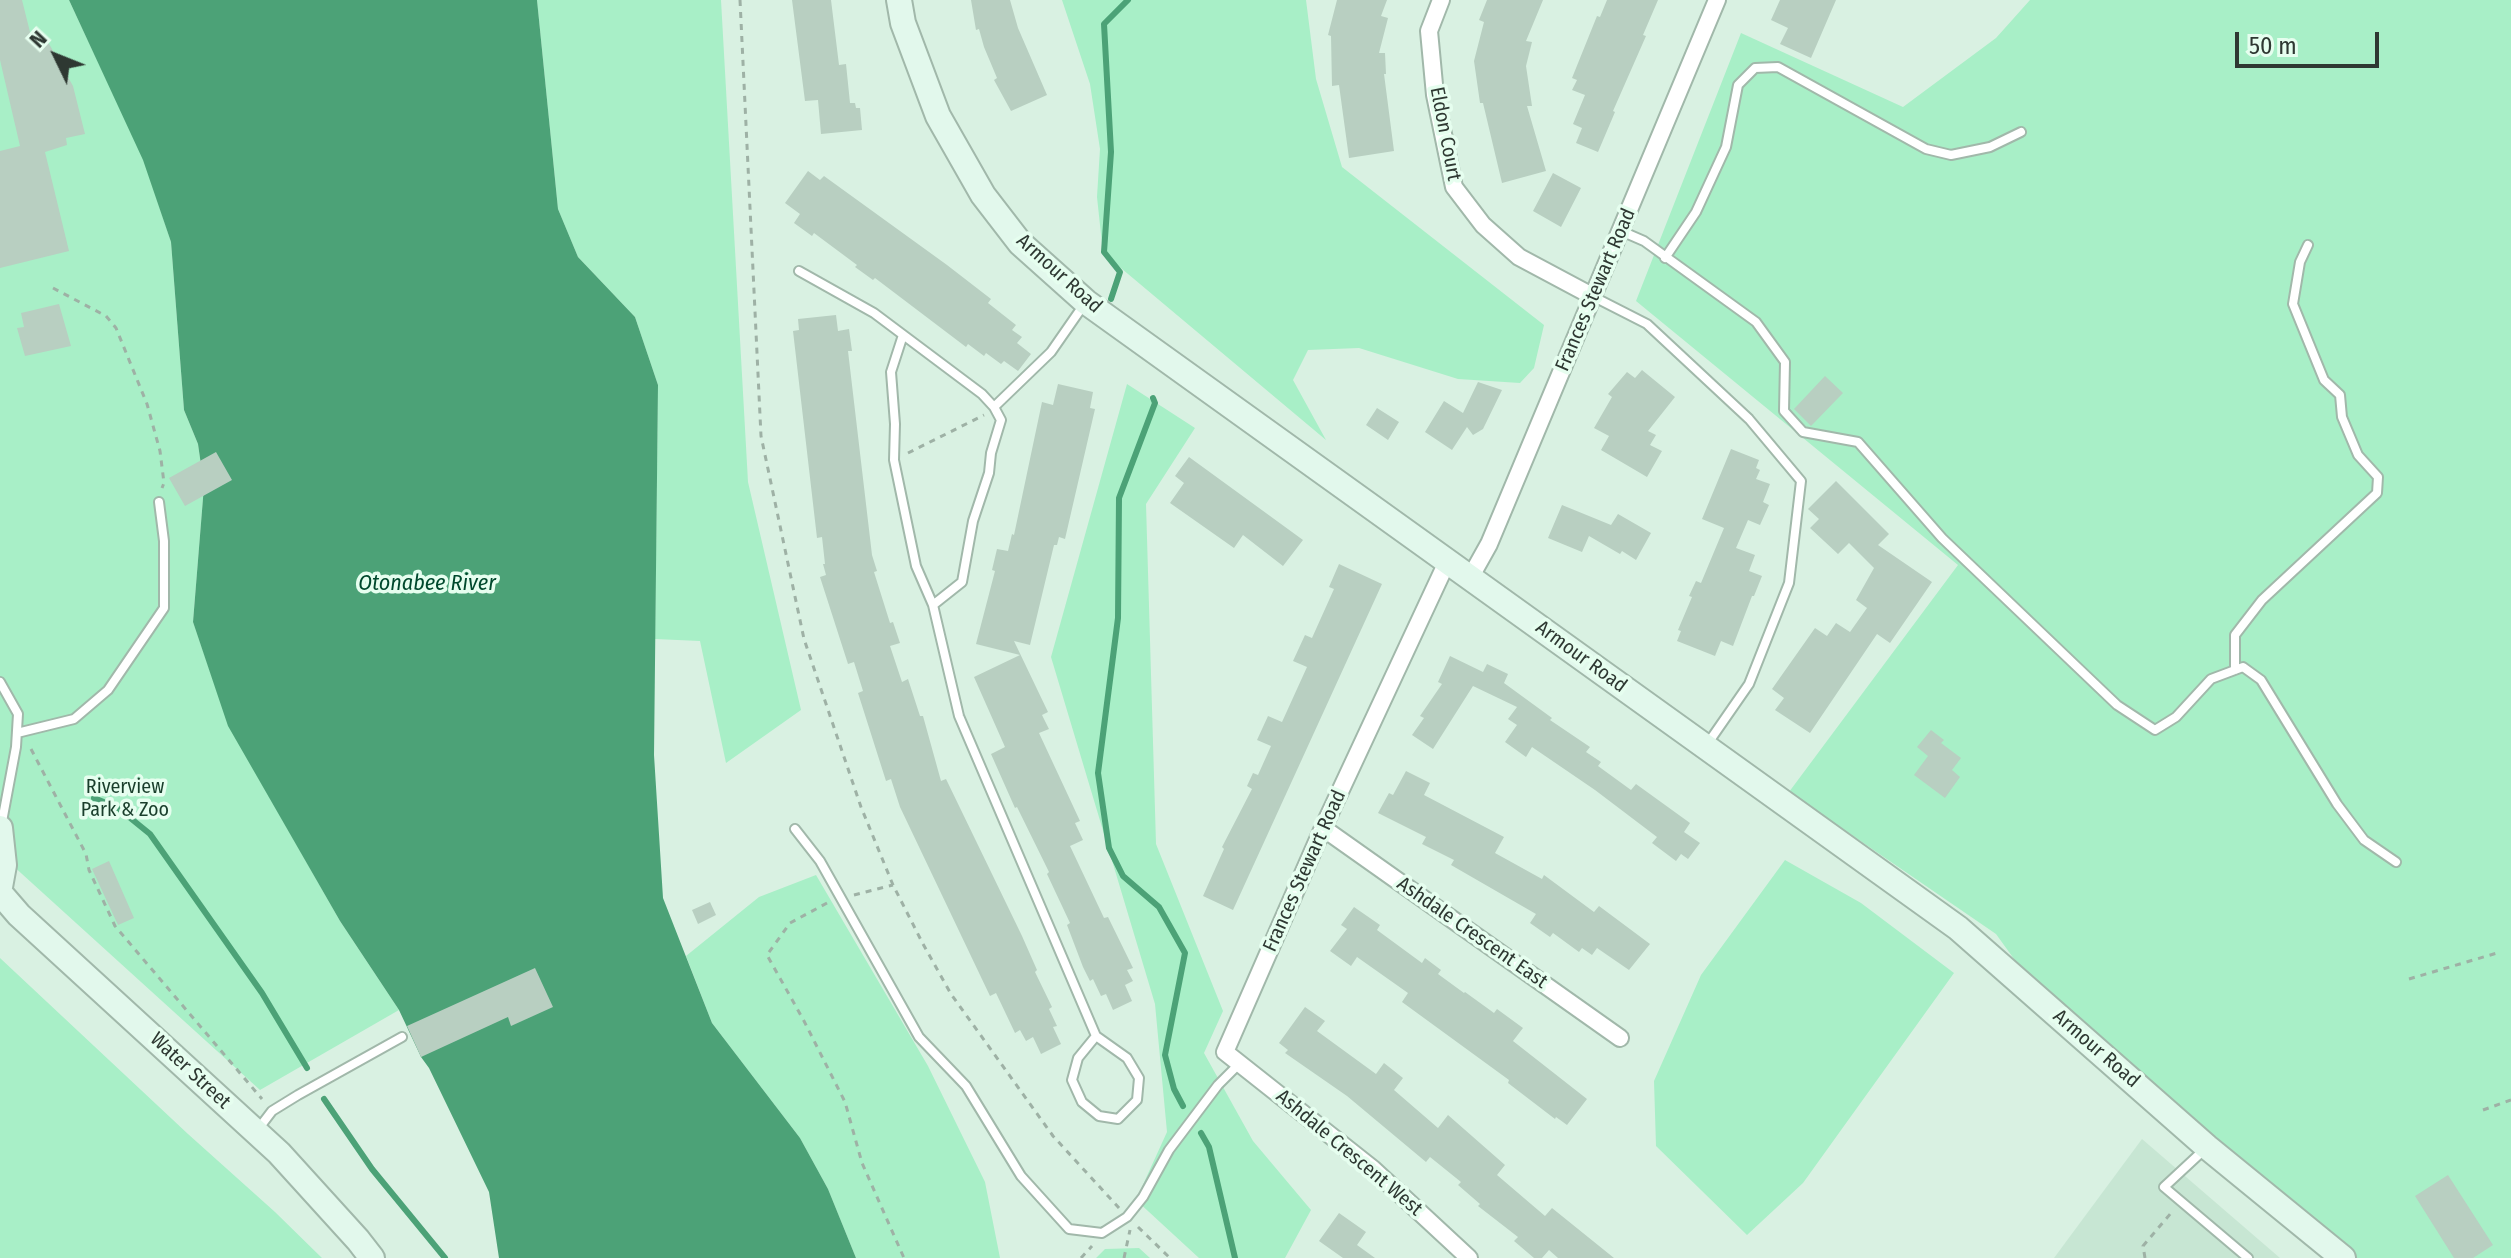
<!DOCTYPE html>
<html>
<head>
<meta charset="utf-8">
<style>
	body { margin:0 }
	#map { position:relative; width:2511px; height:1258px; overflow:hidden; background:#d9f1e2; font-family:"Fira Sans Condensed",sans-serif }
	canvas { display:block }
	.north { position:absolute; left:16px; top:16px; width:80px; height:80px; -webkit-text-stroke:6px #e6feef; paint-order:stroke; rotate:313deg; font-size:22px; font-weight:700; line-height:32px; text-align:center; color:#2e3832 }
	.north::after { content:''; display:block; margin:auto; width:28px; height:36px; background:#2e3832; clip-path:polygon(50% 0,100% 100%,50% 72%,0 100%) }
	.scale { position:absolute; left:2235px; top:32px; width:144px; height:36px; box-sizing:border-box; border:4px solid #2e3832; border-top:0; padding-left:10px; font-size:24px; line-height:28px; white-space:nowrap; color:#2e3832; -webkit-text-stroke:6px #e6feef; paint-order:stroke }
</style>
</head>
<body>
<div id="map">
<canvas width="2511" height="1258"></canvas>
<div class="north">N</div>
<div class="scale">50 m</div>
</div>
<script>
const g = document.querySelector('canvas').getContext('2d');
g.lineJoin = 'round';
function paint(path, color) { g.fillStyle = color; g.fill(path, 'evenodd'); }
const poly = rows => new Path2D(rows.map(r => 'M' + r).join(''));
function trace(path, color, width, dash) { g.strokeStyle = color; g.lineWidth = width; g.lineCap = dash ? 'butt' : 'round'; g.setLineDash(dash || []); g.stroke(path); }
function label(font, color, halo, rows, align = 'center') {
  g.font = font + ' "Fira Sans Condensed",sans-serif'; g.lineWidth = 7; g.setLineDash([]); g.textBaseline = 'middle'; g.strokeStyle = halo; g.fillStyle = color; for (const [text, x, y, turn = 0] of rows) {
    g.save(); g.translate(x, y); g.rotate((+turn || 0) * Math.PI / 180); g.textAlign = isNaN(turn) ? turn : align; if (halo) g.strokeText(text, 0, 0); g.fillText(text, 0, 0); g.restore();
  }
}
const built = poly([
	[2142,1139,2280,1258,2054,1258]
]);
const green = poly([
	[0,0,69,0,144,160,171,242,184,410,198,444,204,486,193,622,229,726,340,921,399,1010,260,1090,0,854],
	[537,0,721,0,748,482,801,710,726,763,700,641,655,639,658,385,635,317,578,257,558,209],
	[1062,0,1306,0,1316,79,1342,167,1544,325,1534,368,1520,383,1458,379,1359,348,1308,350,1293,380,1326,440,1103,253,1097,197,1100,149,1090,84],
	[2030,0,2511,0,2511,1258,2343,1258,2027,977,1996,934,1789,792,1958,565,1636,301,1741,33,1903,107,1996,38],
	[1127,384,1195,428,1146,504,1156,844,1223,1011,1204,1053,1253,1141,1311,1210,1285,1258,1199,1258,1136,1200,1167,1132,1155,1004,1051,657],
	[1785,860,1861,903,1954,973,1803,1183,1747,1235,1656,1146,1654,1081,1701,975],
	[816,875,928,1066,985,1182,1000,1258,856,1258,828,1189,800,1138,712,1023,686,956,759,897],
	[0,958,188,1134,275,1212,322,1258,0,1258],
	[1139,1248,1150,1258,1096,1258,1105,1249]
]);
const water = poly([
	[69,0,537,0,558,209,578,257,635,317,658,385,654,755,663,898,712,1023,800,1138,828,1189,856,1258,499,1258,489,1192,429,1068,421,1057,399,1010,340,921,228,726,193,622,204,486,198,444,184,410,171,242,143,160]
]);
const stream = poly([
	[1111,299,1120,272,1104,252,1111,152,1104,24,1128,0],
	[1153,398,1155,403,1119,498,1118,618,1098,773,1109,848,1123,876,1159,907,1185,953,1165,1055,1174,1089,1183,1106],
	[94,798,118,808,150,834,262,993,307,1068],
	[324,1099,372,1169,445,1258],
	[1201,1133,1209,1147,1235,1258]
]);
const building = poly([
	[0,0,22,0,33,44,48,42,73,86,85,134,66,138,67,145,45,152,69,251,0,268,0,151,20,146,0,60],
	[792,0,831,0,839,65,846,64,850,103,855,103,856,108,860,108,862,130,821,134,818,100,805,101],
	[971,0,1010,0,1018,28,1047,95,1011,111,994,80,997,78,984,47,979,29,976,30],
	[1337,0,1387,0,1381,16,1388,18,1379,53,1385,53,1386,74,1384,74,1394,151,1349,158,1339,85,1332,86,1331,36,1328,35],
	[1487,0,1543,0,1526,41,1532,42,1526,66,1532,106,1527,106,1546,171,1502,183,1483,103,1480,103,1474,61,1484,22,1479,20],
	[1607,0,1658,0,1643,35,1646,36,1613,111,1615,112,1598,152,1576,143,1582,128,1573,124,1585,95,1572,90,1577,80,1572,78,1597,16,1600,17],
	[1780,0,1836,0,1811,58,1780,44,1788,28,1771,20],
	[808,171,820,180,824,176,947,265,991,299,988,303,1016,325,1012,330,1022,337,1017,343,1031,354,1018,371,1004,361,1001,364,986,353,984,356,968,344,966,347,875,278,873,280,855,267,857,265,814,233,812,236,794,223,800,214,785,203],
	[1553,173,1581,188,1561,227,1533,211],
	[59,304,71,346,25,356,17,328,24,327,21,313],
	[836,315,838,331,849,329,852,351,848,351,872,555,877,571,874,572,890,623,893,622,900,643,890,646,902,682,908,679,920,716,923,716,941,781,946,779,1022,936,1037,970,1035,972,1052,1007,1049,1009,1057,1026,1053,1027,1061,1044,1041,1054,1033,1037,1026,1041,1020,1030,1015,1033,996,993,990,996,900,807,891,779,886,781,858,693,863,691,854,662,848,664,820,577,826,575,823,564,825,564,822,537,817,538,793,331,799,330,798,319],
	[1642,370,1675,397,1648,431,1656,435,1650,445,1662,451,1647,477,1601,450,1609,436,1594,428,1612,397,1608,394,1627,372,1635,378],
	[1825,376,1843,393,1811,426,1794,409],
	[1478,382,1502,390,1483,429,1473,435,1467,427,1452,450,1425,432,1444,401,1463,413],
	[1058,384,1093,392,1090,408,1095,409,1065,539,1059,537,1057,545,1054,545,1030,645,1014,641,1048,712,1042,715,1049,729,1039,733,1080,821,1075,823,1083,840,1070,846,1104,918,1108,917,1133,968,1127,970,1133,981,1125,985,1132,1001,1113,1010,1106,994,1101,996,1093,979,1090,981,1083,967,1067,925,1070,923,1047,874,1049,872,1017,807,1015,808,991,754,1005,747,974,677,1020,655,976,644,995,571,992,570,997,549,1008,551,1012,534,1014,535,1042,402,1053,405],
	[1377,408,1399,422,1388,440,1366,425],
	[1731,449,1759,460,1756,468,1760,470,1756,479,1770,484,1763,502,1769,505,1760,525,1748,520,1736,548,1755,555,1749,571,1762,576,1754,596,1752,596,1733,646,1721,641,1715,656,1677,641,1681,631,1678,630,1692,597,1689,596,1696,581,1701,583,1724,528,1702,519],
	[216,452,232,480,185,506,169,478],
	[1189,457,1303,540,1283,566,1243,535,1234,548,1170,503,1184,483,1175,476],
	[1836,481,1889,534,1878,545,1932,582,1890,643,1877,634,1810,733,1775,710,1784,698,1772,689,1815,628,1827,636,1836,623,1850,632,1867,608,1856,600,1874,568,1849,543,1838,554,1810,528,1819,519,1808,509],
	[1562,505,1611,525,1618,514,1651,533,1636,560,1622,551,1620,554,1589,536,1582,552,1548,538],
	[1339,564,1382,584,1233,910,1203,896,1224,849,1222,847,1252,789,1247,786,1253,773,1258,775,1271,746,1257,740,1268,716,1282,722,1307,667,1293,661,1305,635,1312,638,1334,589,1329,587],
	[1450,656,1483,672,1487,664,1508,674,1504,683,1552,718,1550,720,1590,747,1586,752,1601,762,1598,766,1631,790,1636,784,1690,823,1684,832,1700,843,1688,859,1681,854,1676,861,1652,843,1657,837,1595,790,1532,747,1526,757,1505,742,1517,725,1508,719,1517,707,1473,686,1433,749,1412,735,1424,718,1420,716,1442,684,1438,682],
	[1931,730,1944,740,1941,743,1961,758,1952,770,1960,777,1945,798,1914,775,1928,756,1917,747],
	[1406,771,1430,783,1424,795,1504,837,1495,853,1542,879,1544,875,1594,912,1599,906,1650,944,1629,970,1597,948,1592,955,1582,948,1579,952,1553,933,1550,937,1530,923,1536,914,1451,865,1454,860,1422,844,1426,837,1378,813,1389,793,1393,795],
	[109,861,134,918,118,925,92,869],
	[710,902,716,915,698,924,692,910],
	[1354,907,1380,925,1377,930,1422,963,1425,958,1441,970,1438,974,1464,993,1465,992,1494,1013,1497,1009,1523,1028,1513,1041,1587,1099,1567,1125,1556,1117,1555,1119,1508,1083,1509,1080,1402,1002,1408,993,1357,957,1351,966,1330,951,1347,929,1341,925],
	[535,968,553,1007,511,1026,508,1017,421,1057,407,1026],
	[1305,1007,1325,1021,1317,1031,1376,1074,1384,1063,1403,1078,1394,1090,1438,1128,1448,1115,1505,1165,1497,1175,1545,1216,1552,1208,1614,1258,1558,1258,1549,1250,1542,1258,1534,1258,1514,1241,1518,1237,1478,1206,1480,1204,1458,1185,1461,1182,1430,1157,1426,1162,1347,1096,1285,1053,1288,1050,1279,1043],
	[2448,1175,2493,1245,2473,1258,2454,1258,2415,1196],
	[1339,1213,1366,1232,1357,1245,1375,1258,1343,1258,1319,1241]
]);
const path = poly([
	[740,0,761,436,804,639,861,807,893,885,923,944,951,994,1053,1136,1119,1208],
	[53,288,106,316,116,328,147,404,160,451,164,483,162,488],
	[908,453,984,415],
	[31,749,86,854,89,870,115,926,262,1099],
	[854,895,893,885],
	[827,903,790,923,767,955,804,1021,845,1102,862,1163,904,1258],
	[2409,979,2497,953],
	[2483,1110,2511,1100],
	[1138,1227,1170,1258],
	[1081,1258,1092,1246],
	[1124,1258,1130,1230],
	[2145,1258,2143,1246,2171,1213]
]);
const lane = poly([
	[1621,231,1644,241,1756,322,1785,362,1784,411,1803,432,1858,442,1942,538,2117,705,2155,730,2176,717,2211,679,2243,667,2261,680,2337,804,2364,840,2396,862],
	[1665,258,1696,212,1726,147,1738,85,1755,68,1778,67,1926,149,1951,155,1990,147,2021,132],
	[799,271,874,313,982,394,994,407,1001,420,991,453,989,473,973,521,962,582,933,605],
	[1594,297,1647,324,1749,419,1801,481,1789,583,1749,684,1706,746],
	[903,335,891,372,895,424,894,460,916,566,933,605,959,716,1096,1036,1127,1058,1139,1078,1137,1100,1118,1119,1099,1116,1082,1102,1072,1080,1078,1058,1096,1036],
	[994,407,1051,352,1085,303],
	[2235,670,2235,635,2262,600,2377,493,2378,477,2358,455,2342,417,2340,395,2324,380,2293,304,2300,262,2308,245],
	[0,682,18,714,16,747,1,827],
	[17,733,74,719,108,690,164,608,164,541,159,502],
	[795,829,820,861,919,1037,966,1086,1021,1176,1069,1229,1102,1233,1127,1217,1143,1197,1169,1150,1218,1085,1239,1064],
	[259,1128,272,1111,298,1095,402,1037],
	[2206,1148,2164,1187,2248,1258]
]);
const street = poly([
	[1441,0,1429,31,1435,95,1454,187,1483,225,1519,257,1594,297],
	[1447,562,1323,828,1225,1052,1373,1169,1469,1258],
	[1470,578,1489,544,1717,0],
	[1323,828,1620,1038]
]);
const secondary = poly([
	[899,0,903,23,938,116,983,195,1020,243,1086,302,1958,928,2207,1147,2343,1258],
	[0,828,4,865,0,887],
	[0,893,19,915,279,1153,358,1240,372,1258]
]);
const streetNames = [
	["Eldon Court",1445,134,79],
	["Armour Road",1059,274,42],
	["Frances Stewart Road",1596,290,-67],
	["Armour Road",1581,657,36],
	["Frances Stewart Road",1305,871,-66],
	["Ashdale Crescent East",1472,933,35],
	["Armour Road",2096,1049,41],
	["Water Street",190,1071,43],
	["Ashdale Crescent West",1349,1153,40]
];
const parkNames = [
	["Riverview",125,787],
	["Park & Zoo",125,810]
];
const waterNames = [
	["Otonabee River",427,584]
];
paint(built, '#c7e6d3');
paint(green, '#a8efc7');
paint(water, '#4ca277');
trace(stream, '#4ca277', 6);
paint(building, '#b8cfc1');
trace(lane, '#a1b8aa', 12);
trace(street, '#a1b8aa', 20);
trace(secondary, '#a1b8aa', 28);
trace(path, '#9eb1a5', 3, [6, 6]);
trace(lane, '#fff', 8);
trace(street, '#fff', 16);
trace(secondary, '#e2f8ec', 24);
label('20px', '#2e3832', '#e6feef', streetNames);
label('20px', '#193e2b', '#e6feef', parkNames);
label('italic 22px', '#00492d', '#e6feef', waterNames);
</script>
</body>
</html>
